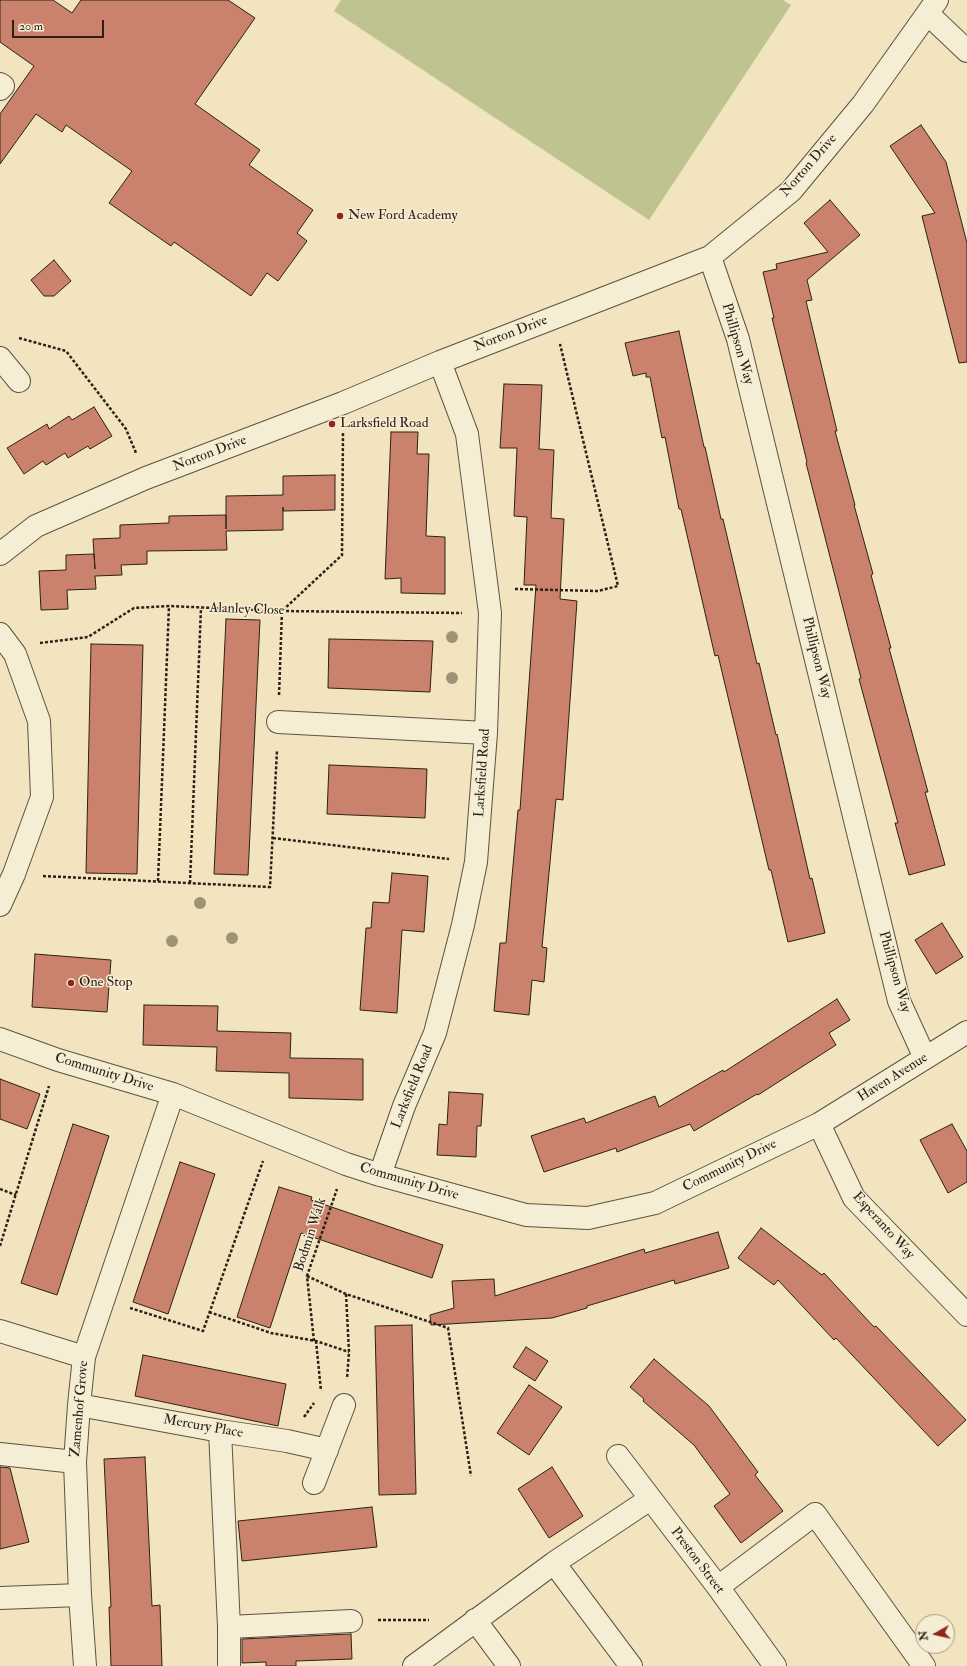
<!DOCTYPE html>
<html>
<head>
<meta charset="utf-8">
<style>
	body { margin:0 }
	#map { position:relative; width:967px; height:1666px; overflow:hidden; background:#f1e4bf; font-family:"IM FELL Double Pica",serif }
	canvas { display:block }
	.north { position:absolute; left:915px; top:1614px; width:40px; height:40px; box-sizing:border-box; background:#f6edd5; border:1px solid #a69b89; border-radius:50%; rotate:262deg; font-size:11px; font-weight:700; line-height:16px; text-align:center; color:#2d2116 }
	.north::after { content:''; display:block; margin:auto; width:14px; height:18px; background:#8f2418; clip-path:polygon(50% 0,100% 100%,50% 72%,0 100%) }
	.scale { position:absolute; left:12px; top:20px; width:92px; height:18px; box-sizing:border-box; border:2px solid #2d2116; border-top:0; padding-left:5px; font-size:12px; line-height:14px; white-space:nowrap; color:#2d2116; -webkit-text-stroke:3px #f6edd5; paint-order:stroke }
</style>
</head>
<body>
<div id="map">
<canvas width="967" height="1666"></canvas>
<div class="north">N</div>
<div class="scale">20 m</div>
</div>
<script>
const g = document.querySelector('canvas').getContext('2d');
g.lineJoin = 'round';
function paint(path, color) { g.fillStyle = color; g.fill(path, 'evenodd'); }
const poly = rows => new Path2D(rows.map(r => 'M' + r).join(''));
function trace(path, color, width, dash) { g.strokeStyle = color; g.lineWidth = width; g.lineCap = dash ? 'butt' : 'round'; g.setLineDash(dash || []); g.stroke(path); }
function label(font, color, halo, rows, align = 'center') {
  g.font = font + ' "IM FELL Double Pica",serif'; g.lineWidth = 3; g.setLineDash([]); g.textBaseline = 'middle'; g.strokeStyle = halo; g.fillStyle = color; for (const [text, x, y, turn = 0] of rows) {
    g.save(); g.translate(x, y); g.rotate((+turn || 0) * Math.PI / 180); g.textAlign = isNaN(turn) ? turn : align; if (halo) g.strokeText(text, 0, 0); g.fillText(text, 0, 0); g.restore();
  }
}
const green = poly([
	[341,0,783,0,791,5,649,220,334,11]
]);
const building = poly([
	[0,0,53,0,72,13,81,0,228,0,255,18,195,104,260,150,249,165,313,210,297,233,307,241,278,281,267,273,251,296,174,242,171,246,109,203,132,171,66,125,62,132,36,114,0,164,0,114,34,66,0,42,0,0],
	[921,125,946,162,967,243,967,362,959,363,922,216,935,213,890,146,921,125],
	[830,200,860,235,807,280,812,300,806,301,837,431,835,431,855,505,854,505,873,574,871,575,891,648,889,648,928,792,925,792,945,865,909,875,895,823,898,823,859,679,861,678,806,463,807,462,772,318,774,318,763,272,777,269,776,264,828,252,804,223,830,200],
	[54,260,71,281,54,296,44,296,31,280,54,260],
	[679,331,704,447,705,447,721,519,723,519,757,664,759,663,776,735,777,734,810,879,812,878,825,933,788,942,771,870,769,870,718,655,715,656,681,509,679,509,665,437,662,438,650,377,646,377,646,373,633,376,625,343,679,331],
	[504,384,542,385,539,449,554,450,551,518,564,519,560,599,577,601,563,800,556,799,542,947,547,948,544,982,532,980,529,1015,494,1011,500,943,506,943,518,810,520,810,536,585,524,585,527,517,514,516,517,448,500,448,504,384],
	[94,407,112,436,90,449,88,446,68,458,65,453,46,465,43,461,24,474,7,448,47,424,49,429,69,416,72,420,94,407],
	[391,432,418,432,417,454,429,454,426,536,445,537,445,594,401,593,401,578,385,579,391,432],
	[335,475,335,510,283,511,283,507,283,530,226,531,227,550,147,551,147,564,121,565,122,575,95,576,96,589,67,590,68,609,41,610,39,571,66,570,66,555,94,554,95,569,93,539,120,538,120,525,169,523,169,516,226,515,226,529,226,496,283,495,283,476,335,475],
	[226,619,260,620,248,875,214,874,226,619],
	[329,639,433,641,430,692,328,688,329,639],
	[91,644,143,645,137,874,86,873,91,644],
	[329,765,427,769,425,818,327,814,329,765],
	[392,873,428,876,424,932,402,930,397,1013,360,1010,366,928,371,928,373,902,389,903,392,873],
	[942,923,963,957,936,974,915,940,942,923],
	[35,954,111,960,107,1012,32,1007,35,954],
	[837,999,850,1020,829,1033,836,1045,758,1095,757,1094,694,1131,690,1124,617,1152,616,1148,544,1172,531,1136,584,1118,586,1123,655,1096,659,1107,723,1070,724,1072,837,999],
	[144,1005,218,1006,217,1031,291,1033,290,1058,363,1059,363,1100,289,1098,289,1073,216,1071,217,1047,143,1045,144,1005],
	[0,1079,40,1094,27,1129,0,1119,0,1079],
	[449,1092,483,1094,481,1126,477,1126,476,1157,437,1155,439,1124,447,1125,449,1092],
	[73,1124,109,1136,57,1295,21,1283,73,1124],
	[952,1124,967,1151,967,1182,948,1193,920,1140,952,1124],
	[180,1162,215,1174,168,1314,133,1302,180,1162],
	[279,1187,312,1197,311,1200,443,1245,432,1278,301,1233,270,1328,237,1317,279,1187],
	[761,1228,822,1275,824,1273,874,1327,876,1326,966,1420,938,1446,836,1338,834,1340,778,1280,774,1285,738,1258,761,1228],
	[718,1232,729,1268,675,1284,674,1280,587,1306,587,1308,552,1318,431,1325,430,1315,454,1308,452,1281,494,1279,495,1296,644,1249,645,1253,718,1232],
	[412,1325,416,1494,379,1495,375,1326,412,1325],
	[526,1347,548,1361,535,1381,513,1367,526,1347],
	[143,1355,286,1384,278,1426,135,1396,143,1355],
	[654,1359,709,1406,758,1472,755,1475,783,1511,741,1543,714,1506,730,1494,694,1445,643,1401,644,1399,630,1387,654,1359],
	[529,1385,562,1407,529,1455,497,1433,529,1385],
	[145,1457,152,1606,160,1605,162,1666,111,1666,109,1607,111,1607,104,1459,145,1457],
	[0,1467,10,1468,29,1542,0,1549,0,1467],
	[552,1467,583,1516,549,1538,518,1489,552,1467],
	[372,1507,377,1547,242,1561,238,1521,372,1507],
	[351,1634,352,1659,296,1661,296,1666,266,1666,266,1662,242,1663,242,1639,351,1634]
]);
const path = poly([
	[19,338,66,351,126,429,136,453],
	[515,589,598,591,618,586,560,344],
	[40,643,88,637,134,608,169,606,282,611,462,613],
	[279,695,282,611,342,555,343,432],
	[273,838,449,859],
	[43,876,270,887,277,750],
	[158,881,169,606],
	[190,883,201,608],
	[0,1189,16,1195],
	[0,1246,49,1086],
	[307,1276,346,1294,448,1328,471,1476],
	[346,1294,349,1352,347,1379],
	[130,1308,203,1331,263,1161],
	[209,1312,271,1333,316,1341,349,1352],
	[314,1341,307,1276,337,1189],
	[316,1341,321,1391],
	[304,1417,314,1403],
	[378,1620,429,1620]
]);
const minor = poly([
	[928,14,967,51],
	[0,84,3,86,0,89],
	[710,257,738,339,899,1001,925,1058],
	[0,358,19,381],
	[0,554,36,526,146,478,343,403,440,362,710,257,791,191,863,104,937,0],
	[0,634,15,654,39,721,42,797,14,874,0,905],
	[278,722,486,733],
	[0,1039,58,1060,173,1094,346,1164,380,1175,526,1215,588,1218,655,1203,819,1124,967,1032],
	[819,1124,854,1198,967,1315],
	[380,1175,404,1106,435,1033,463,925,476,862,486,733,490,613,467,434,440,362],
	[0,1331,84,1357],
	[79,1405,220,1431,287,1441,327,1450],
	[220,1431,229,1627,229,1666],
	[0,1454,75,1462],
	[618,1456,718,1587,775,1666],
	[314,1483,344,1405],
	[554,1563,631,1666],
	[718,1587,815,1514,924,1666],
	[0,1598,80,1595],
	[475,1620,509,1666],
	[229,1627,351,1621],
	[85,1666,80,1595,75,1462,79,1405,84,1357,173,1094],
	[414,1666,554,1563,650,1499]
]);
const trees = [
	[452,637],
	[452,678],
	[200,903],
	[232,938],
	[172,941]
];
const markers = [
	[340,216,4,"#8f2418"],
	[332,424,4,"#8f2418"],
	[71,983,4,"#8f2418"]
];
const streetNames = [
	["Norton Drive",809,166,-49],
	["Norton Drive",511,334,-21],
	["Phillipson Way",737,344,74],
	["Norton Drive",210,454,-21],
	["Alanley Close",247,610,2],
	["Phillipson Way",816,658,76],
	["Larksfield Road",483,773,-86],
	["Phillipson Way",894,972,74],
	["Community Drive",104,1073,17],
	["Haven Avenue",893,1078,-32],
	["Larksfield Road",413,1087,-68],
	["Community Drive",730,1166,-26],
	["Community Drive",409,1182,16],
	["Esperanto Way",883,1226,48],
	["Bodmin Walk",311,1235,-72],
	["Zamenhof Grove",80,1409,-85],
	["Mercury Place",203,1427,10],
	["Preston Street",697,1561,53]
];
const poiNames = [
	["New Ford Academy",348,216],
	["Larksfield Road",340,424],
	["One Stop",79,983]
];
paint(green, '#bec38f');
paint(building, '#ca826c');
trace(building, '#2d2116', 1);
trace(minor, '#5e5240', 24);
trace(path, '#2d2116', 2.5, [3, 2]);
trace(minor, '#f6edd5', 22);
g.fillStyle = '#9d9476';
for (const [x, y] of trees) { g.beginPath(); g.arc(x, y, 6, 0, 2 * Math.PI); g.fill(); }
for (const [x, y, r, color] of markers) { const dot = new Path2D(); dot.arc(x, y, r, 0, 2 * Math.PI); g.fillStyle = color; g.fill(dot); trace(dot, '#f6edd5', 1.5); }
label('14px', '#2d2116', '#f6edd5', streetNames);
label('14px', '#2d2116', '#f6edd5', poiNames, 'left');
</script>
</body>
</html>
